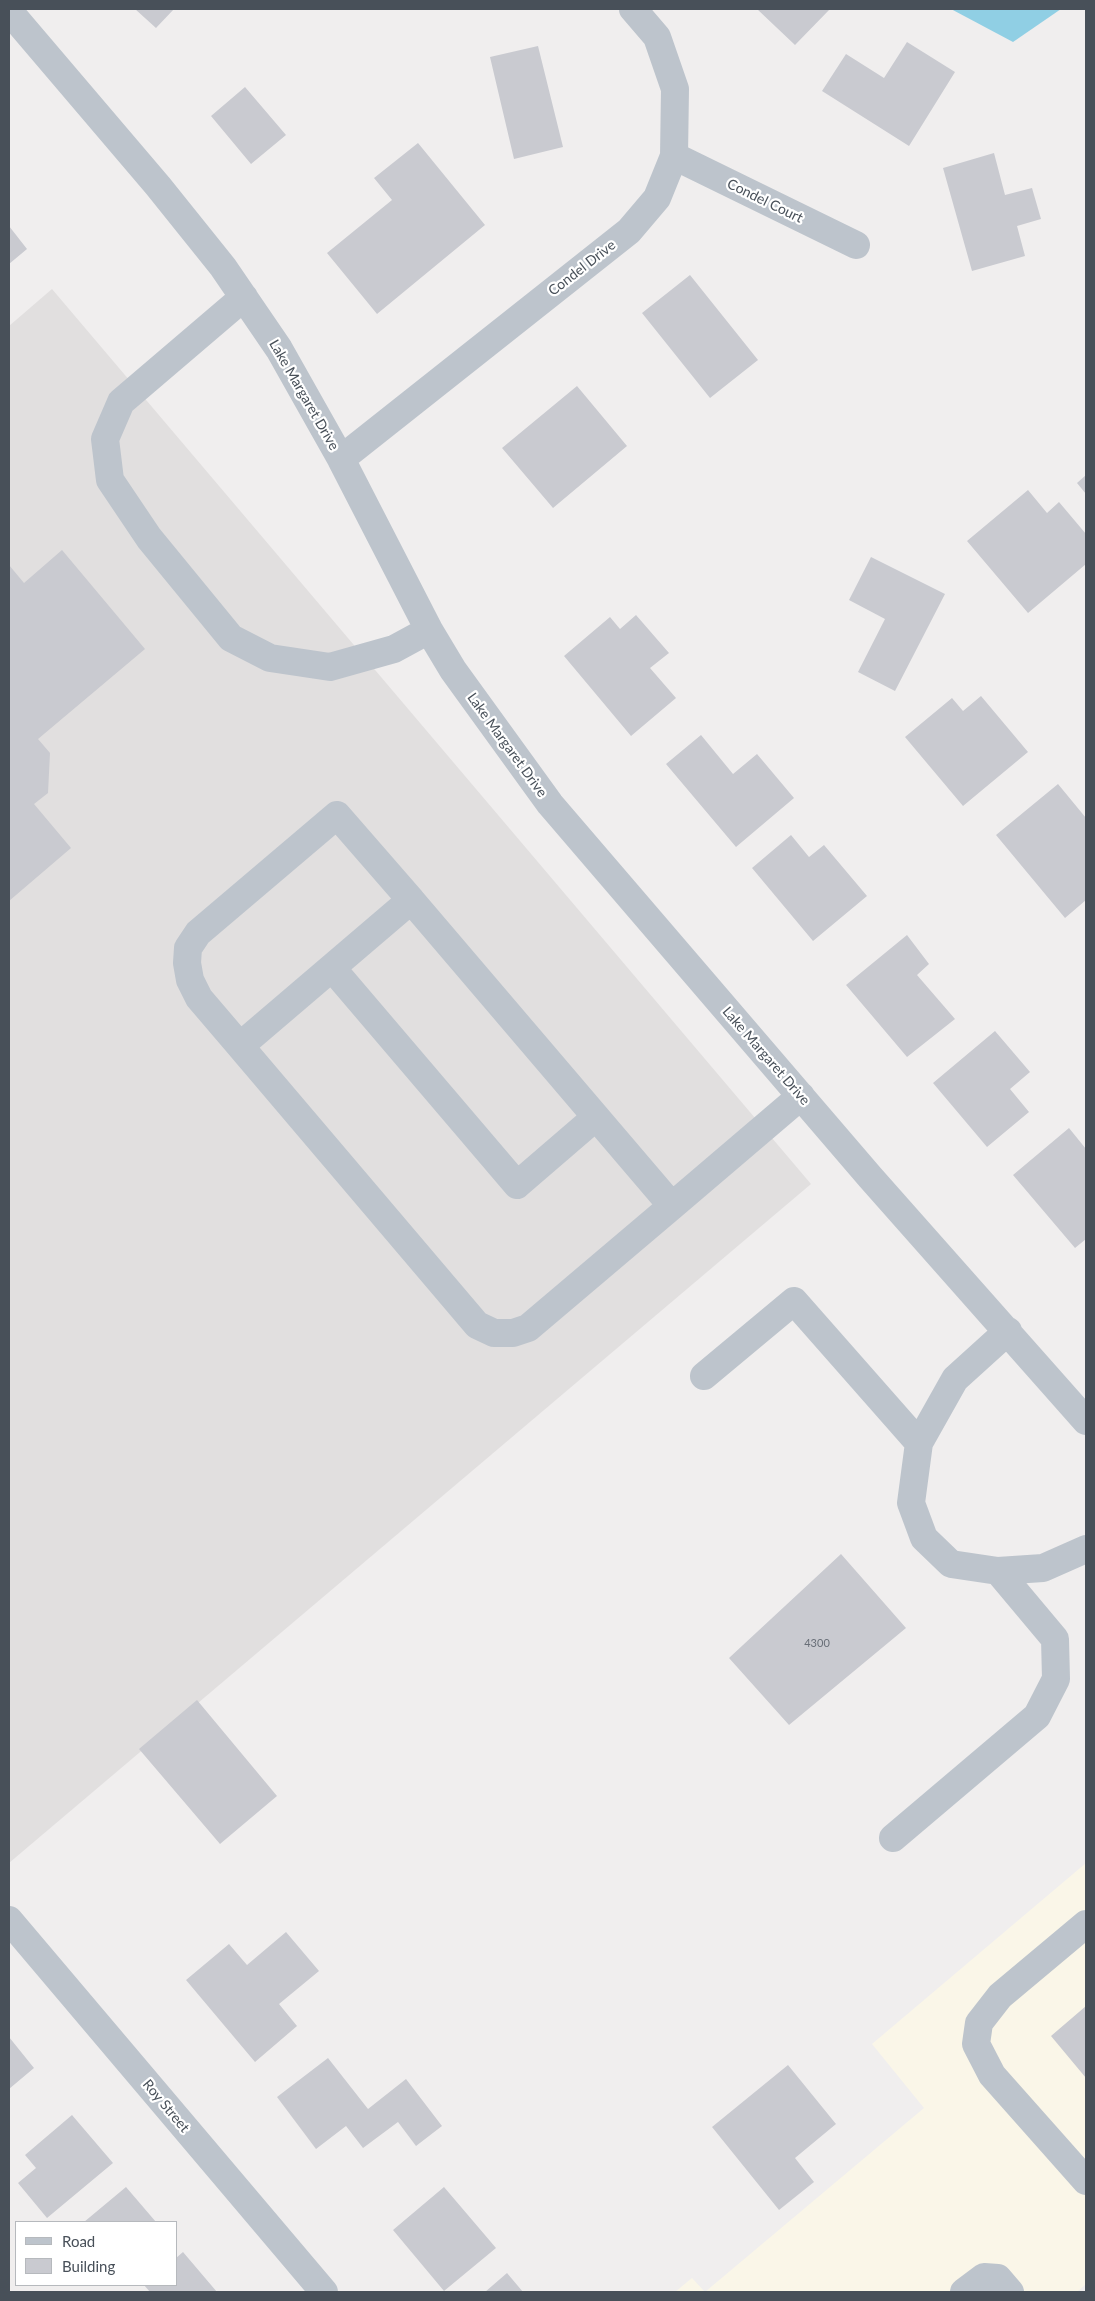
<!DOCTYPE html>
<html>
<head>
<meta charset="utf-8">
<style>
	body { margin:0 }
	#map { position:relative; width:1095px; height:2301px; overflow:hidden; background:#f0eeee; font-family:Lato,sans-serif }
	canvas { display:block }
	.frame { position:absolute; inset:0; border:10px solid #485059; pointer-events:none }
	.legend { position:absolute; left:15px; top:2221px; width:162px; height:65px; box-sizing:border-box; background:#fff; border:1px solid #b6b9bd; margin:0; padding:6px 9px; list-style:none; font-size:15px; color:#485059 }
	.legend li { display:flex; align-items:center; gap:10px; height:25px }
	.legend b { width:25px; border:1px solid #b6b9bd }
</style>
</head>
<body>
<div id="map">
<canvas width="1095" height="2301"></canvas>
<div class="frame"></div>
<ul class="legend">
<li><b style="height:6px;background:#bdc4cc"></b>Road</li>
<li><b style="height:14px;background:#c9cad0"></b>Building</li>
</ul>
</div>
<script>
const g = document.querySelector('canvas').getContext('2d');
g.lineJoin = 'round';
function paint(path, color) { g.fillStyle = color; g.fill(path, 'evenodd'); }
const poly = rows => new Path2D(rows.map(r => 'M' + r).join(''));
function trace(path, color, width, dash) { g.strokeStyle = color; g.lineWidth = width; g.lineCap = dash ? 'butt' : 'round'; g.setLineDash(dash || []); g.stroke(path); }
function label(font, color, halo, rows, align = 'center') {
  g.font = font + ' Lato,sans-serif'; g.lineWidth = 4.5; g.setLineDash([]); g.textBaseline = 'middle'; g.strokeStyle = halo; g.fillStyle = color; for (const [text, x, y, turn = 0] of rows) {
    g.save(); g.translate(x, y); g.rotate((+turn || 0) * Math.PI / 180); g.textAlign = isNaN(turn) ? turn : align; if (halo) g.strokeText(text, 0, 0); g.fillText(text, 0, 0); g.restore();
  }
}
const commercial = poly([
	[1086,1863,1086,2284,1077,2292,675,2292,692,2278,705,2292,924,2108,872,2044]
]);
const education = poly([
	[52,289,811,1184,9,1863,9,326]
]);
const water = poly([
	[951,9,1061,9,1013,42]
]);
const building = poly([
	[135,9,174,9,156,28],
	[757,9,830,9,795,45],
	[907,42,955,72,909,146,822,91,846,54,884,78],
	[538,46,563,147,514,159,490,57],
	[245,87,286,135,251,164,211,116],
	[418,143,485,225,377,314,327,253,392,200,374,178],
	[994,153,1005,195,1032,188,1041,219,1017,226,1025,256,972,271,943,168],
	[9,226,27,249,9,264],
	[690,275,758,360,710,398,642,313],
	[577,386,627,446,553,508,502,448],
	[1086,475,1086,494,1077,483],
	[1028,490,1047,513,1059,502,1086,534,1086,564,1028,613,967,541],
	[62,550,145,649,38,739,50,753,48,793,34,804,71,848,9,901,9,565,24,583],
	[871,557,945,594,895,691,858,672,885,619,849,600],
	[636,615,669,653,650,668,676,698,631,736,564,656,610,617,620,629],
	[981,696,1028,752,963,806,905,737,952,698,963,711],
	[701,735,733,774,757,754,794,798,736,847,666,764],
	[1058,784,1086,818,1086,900,1065,918,996,835],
	[791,835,809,857,824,845,867,896,813,941,752,868],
	[907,935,929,964,917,975,955,1019,907,1057,846,985],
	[995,1031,1030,1072,1010,1089,1029,1112,987,1147,933,1083],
	[1069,1128,1086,1149,1086,1239,1075,1248,1013,1175],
	[841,1554,906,1628,789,1725,729,1658],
	[197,1700,277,1796,220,1844,139,1749],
	[286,1932,319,1971,279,2004,297,2026,255,2062,186,1980,229,1944,247,1965],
	[1086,2006,1086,2078,1051,2036],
	[9,2037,34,2068,9,2089],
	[328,2058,368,2109,406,2079,442,2126,416,2146,398,2122,363,2148,346,2126,316,2149,277,2097],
	[788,2065,836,2124,795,2158,814,2182,779,2210,712,2127],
	[72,2115,113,2163,47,2218,18,2183,36,2168,25,2155],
	[126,2187,156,2222,84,2222],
	[444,2187,496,2248,444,2291,393,2230],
	[183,2252,217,2292,150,2292,144,2285,176,2285,176,2258],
	[507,2273,523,2292,485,2292]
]);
const minor = poly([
	[9,11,158,186,223,267,279,349,341,459,429,630,453,670,550,804,870,1177,1086,1421],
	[674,156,856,245],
	[244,297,121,402,105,439,110,480,149,538,231,638,270,658,330,667,394,649,429,630],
	[341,459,629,231,657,198,674,156,675,89,657,37,633,9],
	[332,968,517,1185,596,1117],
	[240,1046,199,998,190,980,187,963,188,948,198,933,337,815,411,900],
	[672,1206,411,900,240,1046,477,1325,494,1333,513,1333,528,1328,672,1206,801,1096],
	[1008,1331,955,1379,919,1443,911,1503,924,1538,951,1564,998,1571,1043,1568,1086,1549],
	[704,1376,794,1301,919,1443],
	[893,1838,1037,1716,1056,1679,1055,1639,998,1571],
	[9,1920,324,2292],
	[1086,1924,1000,1996,979,2023,976,2044,992,2075,1086,2181],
	[964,2292,984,2277,998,2278,1010,2292]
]);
const numberNames = [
	["4300",817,1643]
];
const streetNames = [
	["Condel Court",765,201,26],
	["Condel Drive",582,268,-38],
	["Lake Margaret Drive",304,395,60],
	["Lake Margaret Drive",507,745,54],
	["Lake Margaret Drive",766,1056,49],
	["Roy Street",166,2106,50]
];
paint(commercial, '#faf6e8');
paint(education, '#e1dfdf');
paint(water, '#90cfe4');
paint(building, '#c9cad0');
trace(minor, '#bdc4cc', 28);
label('11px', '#686e77', null, numberNames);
label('14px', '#485059', '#fff', streetNames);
</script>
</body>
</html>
